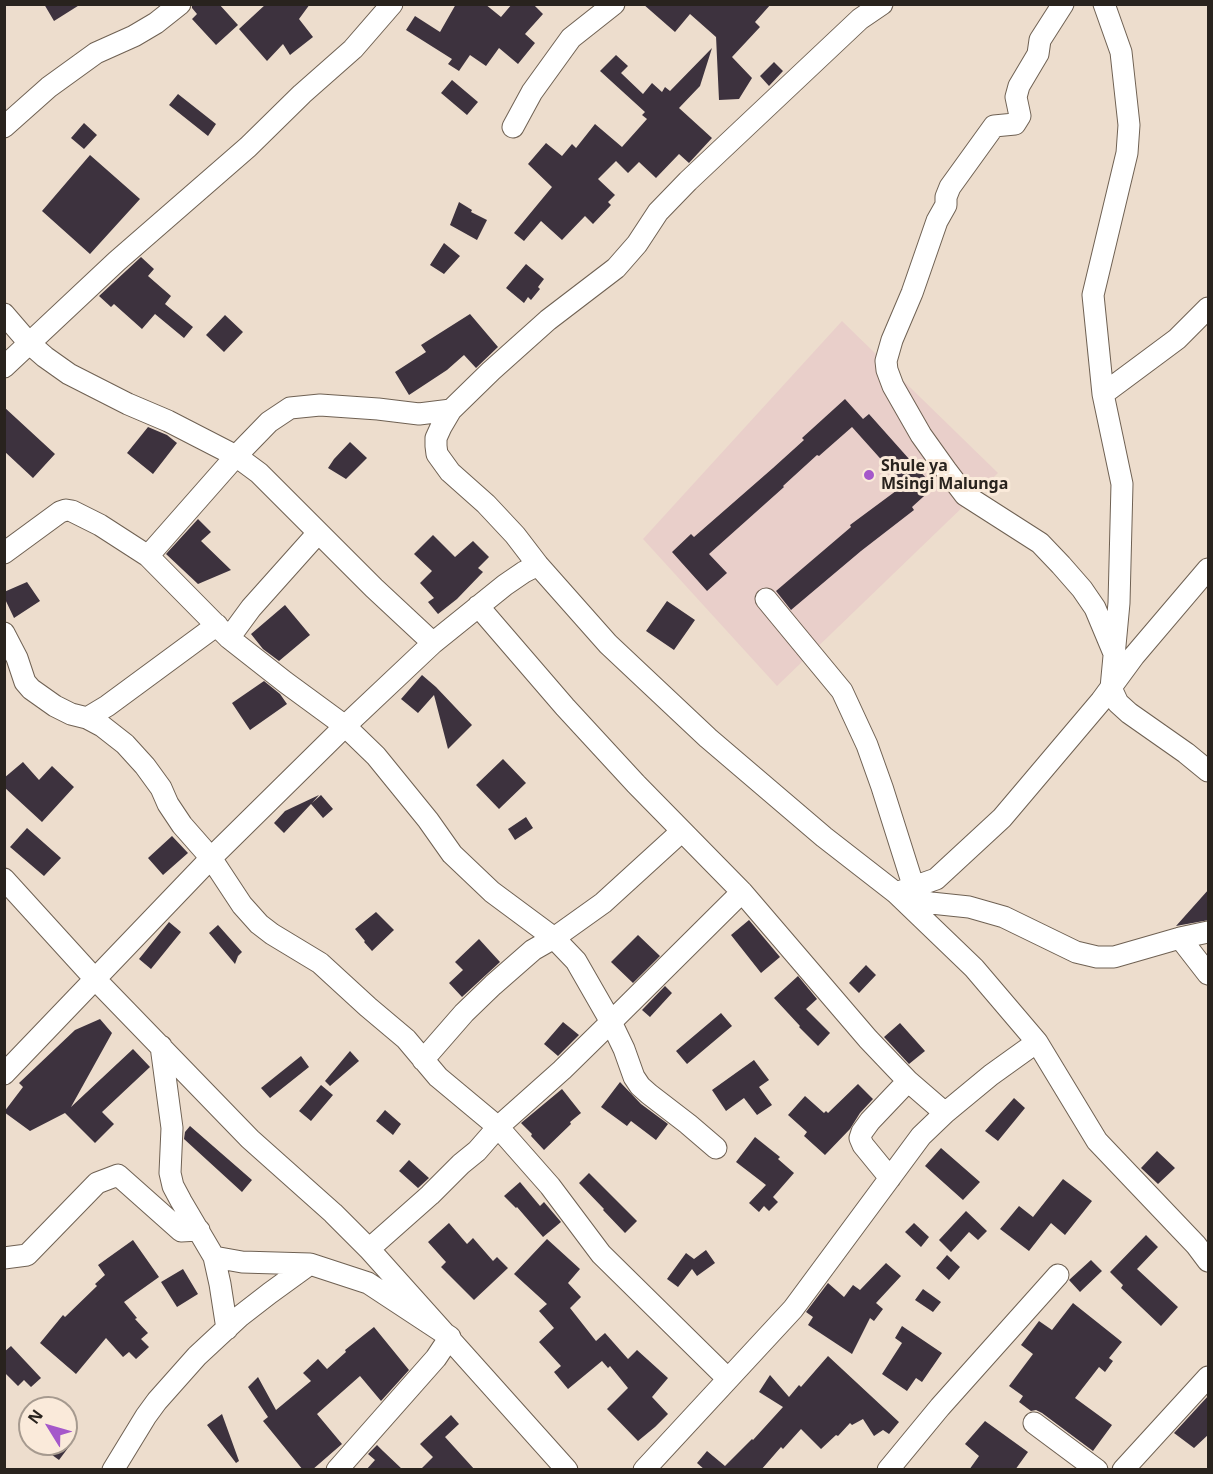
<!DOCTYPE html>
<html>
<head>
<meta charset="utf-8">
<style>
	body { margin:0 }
	#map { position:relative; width:1213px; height:1474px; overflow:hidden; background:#edddcd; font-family:"Noto Sans",sans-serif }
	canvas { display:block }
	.frame { position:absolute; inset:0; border:6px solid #29231e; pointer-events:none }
	.north { position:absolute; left:18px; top:1396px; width:60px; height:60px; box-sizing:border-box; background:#faeada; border:2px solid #a69a8f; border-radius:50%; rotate:307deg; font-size:16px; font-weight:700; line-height:24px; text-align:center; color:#29231e }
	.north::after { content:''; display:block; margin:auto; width:21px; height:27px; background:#a558ca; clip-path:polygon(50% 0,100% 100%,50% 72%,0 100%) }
</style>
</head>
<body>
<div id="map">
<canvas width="1213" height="1474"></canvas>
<div class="frame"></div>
<div class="north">N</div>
</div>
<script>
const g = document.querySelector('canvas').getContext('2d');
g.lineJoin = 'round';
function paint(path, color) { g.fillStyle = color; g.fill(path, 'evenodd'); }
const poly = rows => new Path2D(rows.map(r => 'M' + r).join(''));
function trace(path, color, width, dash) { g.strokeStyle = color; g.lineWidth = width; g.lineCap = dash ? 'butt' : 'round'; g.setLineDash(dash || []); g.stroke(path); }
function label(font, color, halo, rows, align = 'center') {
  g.font = font + ' "Noto Sans",sans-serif'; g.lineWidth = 6; g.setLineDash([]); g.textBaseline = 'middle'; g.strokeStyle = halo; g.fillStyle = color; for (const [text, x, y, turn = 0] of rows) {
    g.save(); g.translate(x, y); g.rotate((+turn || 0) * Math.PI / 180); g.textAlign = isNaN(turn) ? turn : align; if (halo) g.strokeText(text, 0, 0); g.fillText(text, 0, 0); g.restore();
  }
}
const education = poly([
	[842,321,998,473,777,686,643,539]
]);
const building = poly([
	[44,4,81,4,54,21],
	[192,4,219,4,238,25,216,45,192,19,197,14,192,8],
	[266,4,310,4,299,19,313,37,290,55,283,44,267,61,239,29],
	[456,4,485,4,501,17,512,4,533,4,543,14,525,34,535,43,518,64,499,48,486,66,470,55,459,71,448,64,452,59,406,30,415,16,440,32],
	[643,4,771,4,755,22,760,27,732,57,752,78,739,99,719,100,716,36,716,37,690,14,675,32],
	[712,48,700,86,679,108,712,138,689,163,679,154,656,178,639,162,628,173,616,161,598,179,615,195,608,202,611,205,593,224,585,216,562,240,541,221,524,241,514,233,552,187,528,164,546,143,562,156,572,144,576,148,595,124,622,147,647,119,642,115,645,112,600,71,616,55,628,66,621,73,643,94,652,83,662,92,665,87,670,91],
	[774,62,783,71,769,86,760,76],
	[452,80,478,102,467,115,441,93],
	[178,94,216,124,208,136,169,105],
	[84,123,97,135,84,149,71,138],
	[90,155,140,199,90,254,42,211],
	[459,202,472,210,471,212,487,220,477,240,450,225],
	[444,243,460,256,444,274,430,265],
	[141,257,154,269,148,276,171,296,165,304,193,327,184,338,155,314,142,329,114,304,111,307,99,296],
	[526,264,544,279,538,287,540,289,531,300,528,297,524,303,506,288],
	[470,314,498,347,476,368,464,355,447,370,409,395,395,372,426,352,421,345],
	[225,315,243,332,224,352,206,335],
	[845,399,863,419,869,414,934,487,912,507,914,510,861,551,791,610,776,591,851,527,850,525,904,485,852,427,819,456,817,455,783,486,784,487,709,554,727,573,707,591,672,552,691,534,694,537,773,468,804,440,802,438],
	[4,407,55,454,33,478,4,451],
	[148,427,167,435,177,443,153,474,127,453],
	[350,442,367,458,346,479,328,468,334,459],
	[198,519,211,532,201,541,231,570,198,584,166,554],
	[433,535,455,557,473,541,489,557,478,568,483,572,457,599,438,614,428,602,434,598,420,583,432,571,414,554],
	[27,582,40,601,14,618,4,597,4,592],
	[667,601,695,620,674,650,646,631],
	[285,605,310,635,279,661,263,649,251,634],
	[422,675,436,687,472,725,448,749,434,695,418,713,401,699],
	[264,681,280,694,287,704,250,730,232,703],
	[503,759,526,783,499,809,476,785],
	[23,762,39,780,52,766,74,787,42,822,4,787,4,778],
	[319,795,312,803,321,795,333,809,323,818,311,804,284,833,274,823,285,811],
	[526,817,533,828,515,840,508,829],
	[27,828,61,858,44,876,10,847],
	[172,836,188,853,163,875,148,858],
	[1209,889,1209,920,1176,926],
	[376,912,394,930,372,951,364,942,365,941,355,929],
	[749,920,780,957,761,973,731,935],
	[169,922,181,932,151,969,139,959],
	[218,925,242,952,238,956,235,964,209,933],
	[638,935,660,956,633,983,611,962],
	[479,939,500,962,462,997,449,983,463,970,455,962],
	[866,965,876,975,859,993,849,983],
	[798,976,817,999,806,1009,830,1033,818,1046,799,1027,800,1026,774,998],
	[665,986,672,993,650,1017,642,1010],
	[721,1013,732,1026,687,1064,676,1051],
	[100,1019,112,1033,71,1107,133,1049,150,1067,102,1112,114,1124,95,1143,65,1113,30,1131,4,1112,23,1087,19,1083,75,1030],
	[563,1022,579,1035,558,1056,544,1044],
	[900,1023,925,1051,909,1064,884,1037],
	[350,1051,359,1061,330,1086,325,1081],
	[301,1056,309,1067,270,1098,261,1088],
	[754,1060,769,1080,759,1087,772,1105,757,1115,744,1098,726,1111,712,1090],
	[620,1082,641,1104,668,1124,656,1140,631,1121,627,1126,601,1107],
	[858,1084,873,1099,860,1113,850,1129,825,1155,804,1136,807,1132,788,1115,805,1096,824,1113,826,1111,828,1113],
	[321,1085,333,1095,311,1121,299,1111],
	[562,1089,581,1113,570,1122,571,1124,544,1150,531,1136,532,1134,521,1123],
	[1014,1098,1025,1108,998,1141,985,1131],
	[385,1110,401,1124,393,1135,376,1121],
	[190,1126,252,1180,242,1192,184,1139,185,1132],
	[755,1137,780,1157,778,1159,794,1173,773,1197,778,1202,769,1211,764,1206,759,1212,749,1203,766,1185,736,1162],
	[941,1148,980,1182,963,1200,925,1166],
	[1157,1151,1175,1168,1158,1184,1141,1168],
	[409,1160,429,1178,418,1188,399,1171],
	[589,1173,637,1221,625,1233,603,1210,604,1209,579,1183],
	[1063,1179,1092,1201,1065,1235,1051,1223,1029,1251,1000,1229,1019,1206,1033,1217],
	[520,1182,540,1206,544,1202,561,1222,543,1237,517,1207,516,1208,504,1196],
	[966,1211,987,1231,978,1240,969,1232,951,1252,939,1240],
	[449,1223,467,1244,473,1238,493,1261,497,1257,508,1268,474,1300,441,1267,446,1262,428,1242],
	[914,1223,929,1237,921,1247,905,1232],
	[1146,1235,1158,1247,1137,1269,1178,1307,1161,1326,1121,1288,1123,1285,1110,1272],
	[547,1239,580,1269,568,1283,581,1297,570,1308,596,1341,605,1333,628,1359,637,1350,668,1378,652,1397,668,1414,655,1427,638,1441,607,1409,628,1388,610,1366,608,1368,602,1361,568,1389,554,1372,561,1366,539,1342,554,1328,539,1311,547,1304,514,1274],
	[133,1240,159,1277,124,1302,137,1318,135,1319,148,1333,141,1339,149,1347,136,1359,129,1352,123,1357,106,1338,76,1374,40,1343,63,1315,65,1317,97,1286,95,1284,105,1275,98,1265],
	[706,1250,715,1263,697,1276,692,1269,678,1287,667,1279,686,1253,694,1259],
	[947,1255,960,1267,949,1280,936,1268],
	[1091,1260,1102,1271,1080,1292,1069,1280],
	[886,1263,901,1276,876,1303,883,1309,874,1321,870,1318,852,1354,808,1325,813,1317,806,1312,828,1283,844,1297,853,1285,860,1290],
	[183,1269,198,1294,177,1307,161,1282],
	[923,1289,941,1302,933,1312,915,1300],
	[1073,1303,1122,1342,1109,1358,1113,1361,1105,1372,1099,1367,1075,1398,1112,1425,1093,1451,1042,1413,1036,1410,1031,1411,1019,1402,1023,1396,1009,1386,1033,1354,1021,1345,1039,1321,1052,1330],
	[902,1326,942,1353,922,1382,916,1378,907,1391,882,1374,902,1343,895,1338],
	[374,1327,409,1370,381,1401,360,1376,317,1414,342,1444,312,1470,303,1470,263,1421,268,1417,248,1387,258,1377,276,1410,311,1381,303,1373,318,1359,327,1369,346,1352,345,1350],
	[11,1346,41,1378,31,1387,24,1380,18,1386,4,1372,4,1352],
	[828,1356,899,1422,889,1434,883,1430,874,1436,863,1419,852,1425,850,1423,838,1436,836,1435,821,1449,801,1429,783,1449,781,1447,761,1470,705,1470,697,1463,707,1451,725,1466,752,1439,753,1440,783,1407,759,1392,770,1375,789,1397,799,1385,801,1387],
	[1209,1395,1209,1434,1194,1448,1174,1433],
	[222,1414,239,1461,236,1463,207,1425],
	[451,1415,459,1424,445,1437,475,1470,420,1470,433,1457,420,1444],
	[985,1421,1028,1452,1015,1470,969,1470,979,1456,965,1444],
	[37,1444,71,1444,59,1460],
	[377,1445,383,1451,403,1470,366,1470,375,1460,368,1454]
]);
const minor = poly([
	[1063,4,1040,40,1038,54,1019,86,1016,97,1020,116,1015,124,994,126,950,187,946,197,946,205,937,221,912,293,892,340,886,361,887,370,893,386,921,435,946,470,965,495,1040,543,1061,565,1082,589,1095,608,1113,651],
	[1104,4,1121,52,1129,125,1127,153,1093,295,1103,394,1122,484,1119,603,1111,688,1118,703,1129,713,1186,753,1208,771],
	[4,127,49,87,96,53,134,36,156,23,180,4],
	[513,127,532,92,571,38,614,4],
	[4,314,29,343,45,357,69,374,128,404,168,421,236,456,259,473,374,588,433,643],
	[4,367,117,261,248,147,302,94,353,49,392,4],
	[1103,394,1177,339,1208,308],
	[451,410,441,427,436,438,436,446,437,454,450,472,486,504,515,535,538,565,608,644,708,738,824,837,896,893,974,968,1037,1042,1097,1141,1196,1245,1208,1261],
	[4,553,60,512,66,510,72,511,100,525,148,556,229,638,285,682,345,726,376,756,428,820,452,854,492,892,554,938,576,961,611,1022,624,1049,634,1077,640,1086,649,1094,688,1124,716,1148],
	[148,556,236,456,269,422,290,408,320,405,378,409,419,414,451,410,491,371,548,320,616,268,637,244,658,212,688,181,860,19,882,4],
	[766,599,842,691,867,745,882,787,914,888],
	[478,606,565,707,636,784,742,892,868,1039,908,1081,945,1113],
	[4,633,17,658,25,682,31,689,55,706,71,714,87,718,102,726,125,744,145,766,161,788,168,804,182,825,211,858,242,905,259,924,272,934,320,963,368,1007,406,1039,438,1077,498,1127,550,1186,601,1254,728,1379],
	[229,638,251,608,318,533],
	[87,718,107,706,217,625],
	[4,879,95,979,250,1139,333,1213,369,1249,567,1470],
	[896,893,936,879,1002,818,1101,701,1134,656,1208,569],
	[900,894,931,903,969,907,1004,917,1076,952,1097,957,1114,957,1180,938,1208,932],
	[1180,938,1208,974],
	[161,1046,172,1128,170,1173,173,1186,181,1201,214,1257,220,1284,227,1329],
	[423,1060,464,1013,493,985,533,950,554,938,603,903,682,831],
	[4,1074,211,858,345,726,433,643,505,585,524,572,538,565],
	[890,1178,863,1145,860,1138,862,1132,870,1121,908,1081],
	[369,1249,430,1195,461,1164,477,1151,498,1127,562,1070,611,1022,742,892],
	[214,1257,242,1262,310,1264,368,1283,450,1337,436,1358,337,1470],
	[4,1258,27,1255,97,1183,118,1175,181,1231,199,1230],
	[1034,1423,1097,1470],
	[113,1470,146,1416,157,1401,197,1356,239,1317,270,1293,310,1264],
	[644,1470,793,1309,921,1136,945,1113,991,1075,1037,1042],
	[888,1470,940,1407,1058,1275],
	[1123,1470,1208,1377]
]);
const markers = [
	[869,475,6,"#a558ca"]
];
const poiNames = [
	["Shule ya",881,466],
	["Msingi Malunga",881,484]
];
paint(education, '#e9cfca');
paint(building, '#3d323e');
trace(minor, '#6f6153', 23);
trace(minor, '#fff', 21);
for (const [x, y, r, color] of markers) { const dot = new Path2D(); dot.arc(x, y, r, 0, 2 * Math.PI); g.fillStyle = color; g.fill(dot); trace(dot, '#faeada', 2); }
label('bold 16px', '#29231e', '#faeada', poiNames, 'left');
</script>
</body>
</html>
